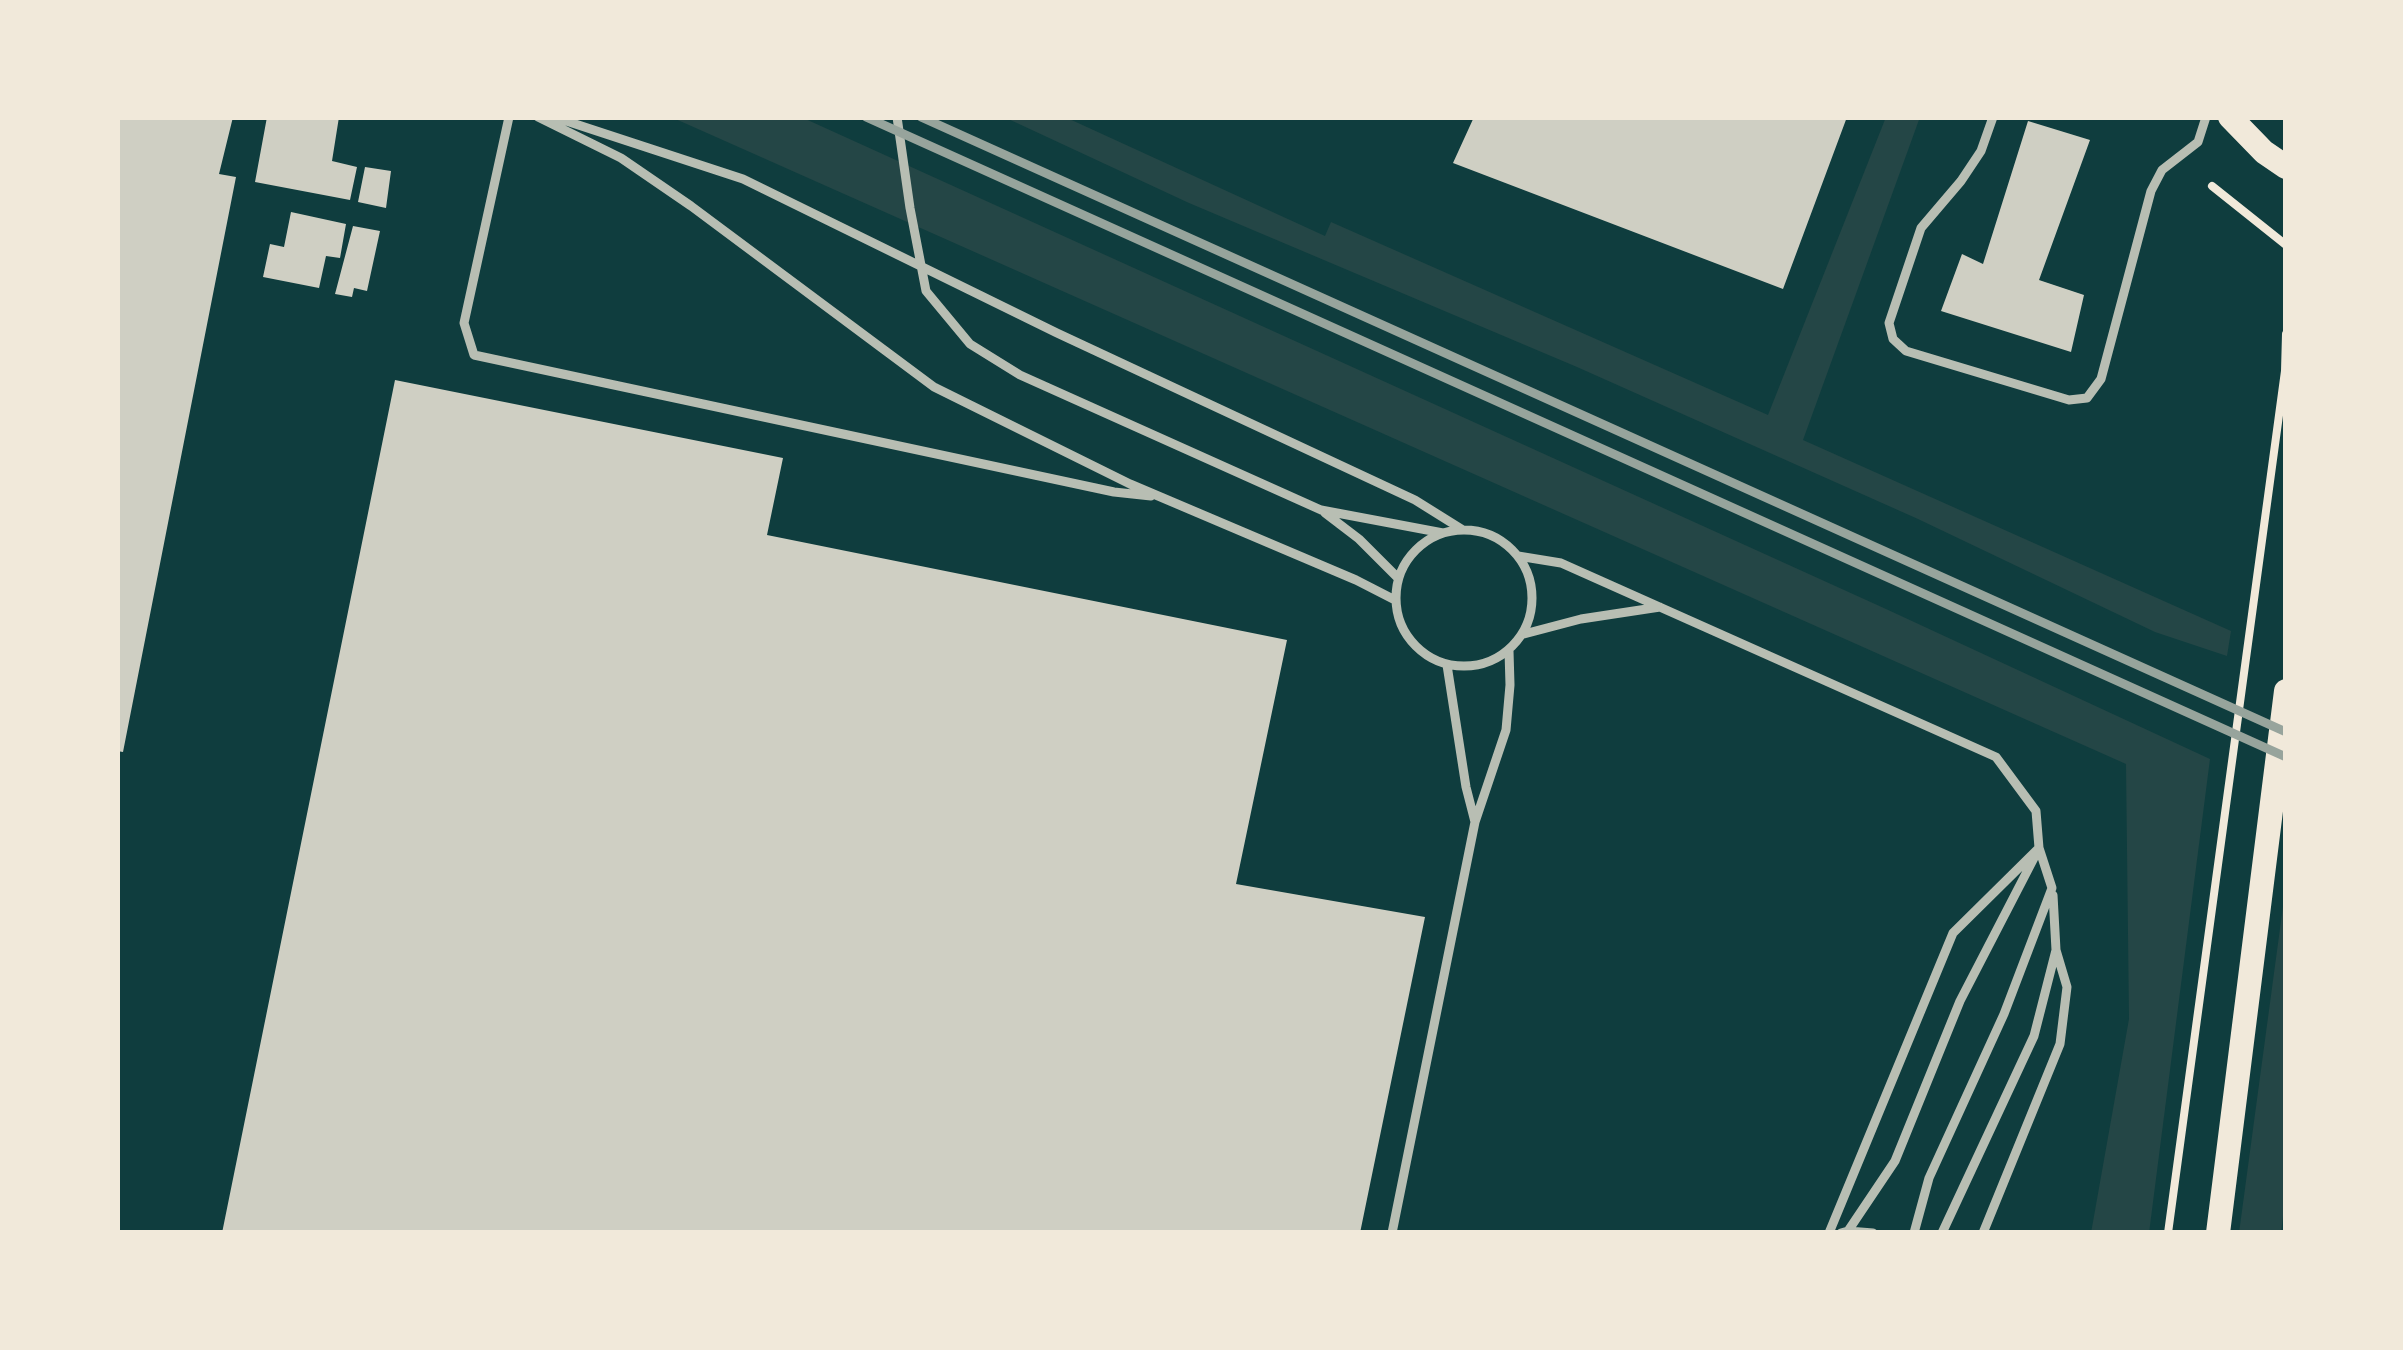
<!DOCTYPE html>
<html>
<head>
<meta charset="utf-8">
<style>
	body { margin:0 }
	#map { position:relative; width:2403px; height:1350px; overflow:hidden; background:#0f3d3e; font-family:"Exo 2",sans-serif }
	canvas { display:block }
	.frame { position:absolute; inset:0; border:120px solid #f1e9da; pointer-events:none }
</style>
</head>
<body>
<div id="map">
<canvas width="2403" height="1350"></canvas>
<div class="frame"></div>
</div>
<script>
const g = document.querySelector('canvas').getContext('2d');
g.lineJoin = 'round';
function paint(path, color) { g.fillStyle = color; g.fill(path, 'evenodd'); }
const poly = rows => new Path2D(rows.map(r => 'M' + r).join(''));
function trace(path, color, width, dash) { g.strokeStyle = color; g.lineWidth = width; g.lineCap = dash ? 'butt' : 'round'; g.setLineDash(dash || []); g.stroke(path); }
const green = poly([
	[671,117,801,117,1886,609,2210,759,2149,1233,2091,1233,2129,1019,2126,764],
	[1004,117,1065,117,1325,236,1331,222,1768,415,1886,117,1920,117,1803,440,2231,631,2227,656,2155,632,1918,519,1577,367,1189,203],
	[2286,884,2286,1191,2281,1233,2239,1233]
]);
const building = poly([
	[117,117,233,117,219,174,236,177,123,752,117,751],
	[267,117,339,117,332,161,357,167,350,200,255,182],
	[1474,117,1847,117,1783,289,1453,163],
	[2028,121,2090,140,2039,280,2084,295,2071,352,1941,311,1962,254,1983,264],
	[365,167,391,171,386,208,358,202],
	[291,212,346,224,340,258,326,256,319,288,263,277,270,244,284,247],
	[353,226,380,231,367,291,354,288,352,297,335,294],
	[395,380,783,458,767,535,1287,640,1236,884,1425,917,1360,1233,222,1233]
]);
const path = poly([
	[2212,186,2286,245],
	[2168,1233,2285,371,2286,334]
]);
const service = poly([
	[509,117,464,323,474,355,1114,492,1151,496],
	[538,117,621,158,691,206,934,387,1130,484,1356,580,1395,600],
	[554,117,743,179,1057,333,1415,500,1463,530],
	[897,117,910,208,926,291,970,344,1020,375,1321,510,1443,533],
	[1993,117,1981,151,1961,181,1921,228,1889,323,1893,339,1906,351,2069,400,2087,398,2101,379,2151,191,2162,170,2198,142,2206,117],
	[1325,513,1359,539,1398,578],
	'1396 598a68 68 0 1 1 136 0a68 68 0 1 1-136 0Z',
	[1518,556,1561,563,1996,757,2036,811,2039,848,2052,888,2004,1014,1929,1178,1914,1233],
	[1524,634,1581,619,1660,607],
	[1447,665,1466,787,1475,822],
	[1848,1231,1895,1161,1960,1001,2034,858],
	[1392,1233,1475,822,1506,730,1510,685,1509,651],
	[1829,1233,1953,933,2039,848],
	[1841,1233,1848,1231,1873,1233],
	[1942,1233,2034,1036,2056,950,2053,895],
	[1983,1233,2060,1044,2067,987,2056,950]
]);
const secondary = poly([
	[2230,117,2264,152,2286,167],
	[2218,1233,2286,691]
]);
const rail = poly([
	[866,117,2286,757],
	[921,117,2286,732]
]);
paint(green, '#244646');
paint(building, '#cfcfc3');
trace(path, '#f1e9da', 8);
trace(service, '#b8beb3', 9);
trace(secondary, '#f1e9da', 24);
trace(rail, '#97a49c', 9);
</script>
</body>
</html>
